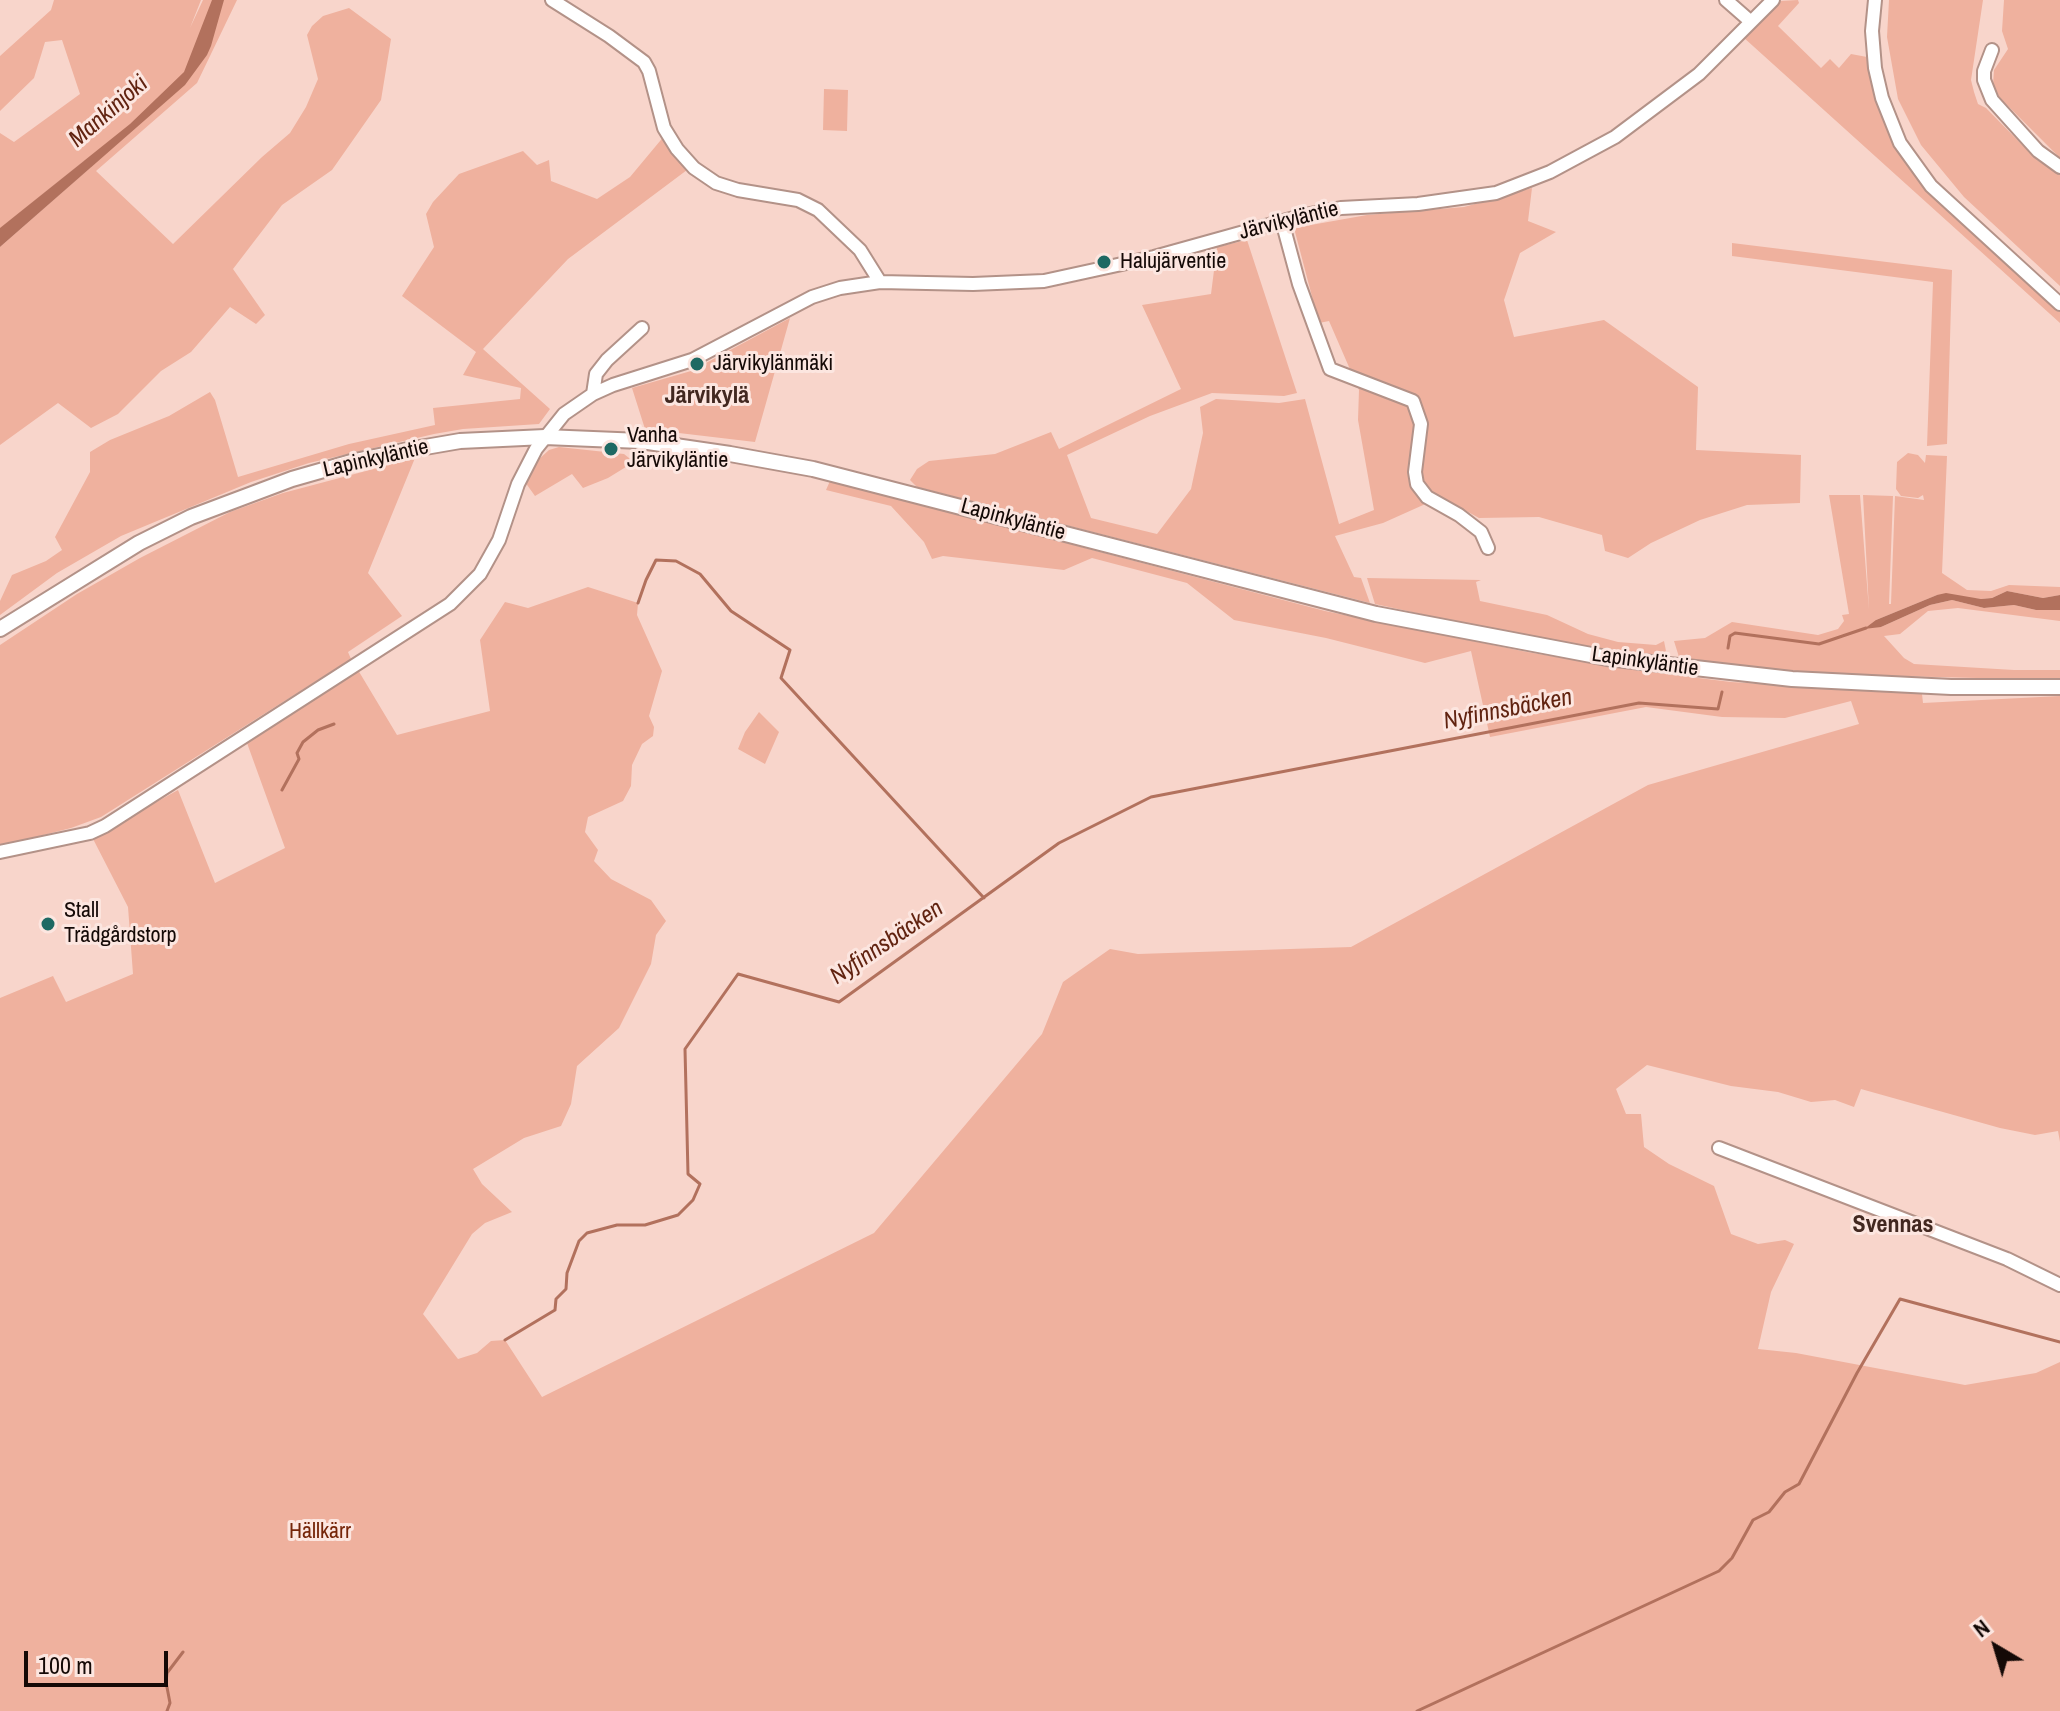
<!DOCTYPE html>
<html>
<head>
<meta charset="utf-8">
<style>
	body { margin:0 }
	#map { position:relative; width:2060px; height:1711px; overflow:hidden; background:#f8d5cb; font-family:"Archivo Narrow",sans-serif }
	canvas { display:block }
	.north { position:absolute; left:1956px; top:1607px; width:80px; height:80px; -webkit-text-stroke:6px #fce6e0; paint-order:stroke; rotate:322deg; font-size:22px; font-weight:700; line-height:32px; text-align:center; color:#140906 }
	.north::after { content:''; display:block; margin:auto; width:28px; height:36px; background:#140906; clip-path:polygon(50% 0,100% 100%,50% 72%,0 100%) }
	.scale { position:absolute; left:24px; top:1651px; width:144px; height:36px; box-sizing:border-box; border:4px solid #140906; border-top:0; padding-left:10px; font-size:24px; line-height:28px; white-space:nowrap; color:#140906; -webkit-text-stroke:6px #fce6e0; paint-order:stroke }
</style>
</head>
<body>
<div id="map">
<canvas width="2060" height="1711"></canvas>
<div class="north">N</div>
<div class="scale">100 m</div>
</div>
<script>
const g = document.querySelector('canvas').getContext('2d');
g.lineJoin = 'round';
function paint(path, color) { g.fillStyle = color; g.fill(path, 'evenodd'); }
const poly = rows => new Path2D(rows.map(r => 'M' + r).join(''));
function trace(path, color, width, dash) { g.strokeStyle = color; g.lineWidth = width; g.lineCap = dash ? 'butt' : 'round'; g.setLineDash(dash || []); g.stroke(path); }
function label(font, color, halo, rows, align = 'center') {
  g.font = font + ' "Archivo Narrow",sans-serif'; g.lineWidth = 6; g.setLineDash([]); g.textBaseline = 'middle'; g.strokeStyle = halo; g.fillStyle = color; for (const [text, x, y, turn = 0] of rows) {
    g.save(); g.translate(x, y); g.rotate((+turn || 0) * Math.PI / 180); g.textAlign = isNaN(turn) ? turn : align; if (halo) g.strokeText(text, 0, 0); g.fillText(text, 0, 0); g.restore();
  }
}
const green = poly([
	[54,0,201,0,190,28,203,0,237,0,197,83,96,171,173,244,262,157,290,133,306,107,318,79,307,35,312,26,323,16,349,8,391,39,381,100,332,170,282,205,233,269,265,315,256,324,230,307,191,352,161,371,118,414,91,428,58,403,0,445,0,247,91,167,84,161,0,229,0,133,14,142,80,94,62,40,45,42,34,78,0,111,0,56,51,10],
	[1798,0,1799,3,1778,26,1821,68,1830,59,1839,68,1851,54,1867,57,1878,103,1890,137,1914,174,1930,194,2060,312,2060,323,1743,37,1780,1],
	[1889,0,1983,0,1971,80,1974,92,1978,104,1986,108,2037,160,2060,175,2060,286,1964,197,1921,145,1898,99,1887,37],
	[2004,0,2060,0,2060,158,2000,98,1993,85,1994,70,2008,49,2002,31],
	[824,89,848,90,847,131,823,130],
	[665,135,687,170,568,259,483,349,550,409,539,424,463,429,434,434,309,463,251,482,121,536,57,573,0,615,0,601,12,575,46,561,62,550,55,537,90,472,90,452,110,440,169,416,210,392,215,400,238,477,349,444,435,425,433,408,520,399,521,388,463,375,476,352,402,296,434,247,426,214,433,202,459,174,523,151,537,165,549,160,551,181,597,199,630,177],
	[1532,188,1528,221,1556,232,1520,253,1504,300,1514,337,1604,320,1698,387,1696,450,1801,455,1800,503,1747,505,1700,520,1651,543,1628,558,1605,551,1602,535,1539,517,1479,518,1441,497,1383,523,1335,536,1354,577,1361,578,1370,603,917,487,910,480,917,469,929,461,995,454,1051,432,1059,449,1181,389,1142,305,1211,294,1217,247,1247,240,1297,393,1284,396,1212,393,1150,416,1067,455,1091,518,1157,534,1191,489,1203,433,1200,407,1216,399,1279,403,1305,399,1339,524,1374,510,1358,420,1359,390,1329,321,1319,323,1294,228,1367,215,1464,207],
	[1732,243,1952,270,1947,444,1927,446,1933,282,1732,256],
	[790,318,755,442,645,429,632,388,691,371],
	[559,447,624,454,634,462,608,478,583,488,572,474,535,496,525,482,538,460,549,450],
	[1908,453,1918,455,1925,463,1926,455,1947,456,1942,573,1967,590,1991,591,2009,585,2060,587,2060,595,2043,598,2007,591,1992,598,1981,599,1937,595,1876,620,1881,627,1930,605,1952,600,1984,608,2014,605,2036,610,2060,610,2060,621,1958,608,1928,611,1900,634,1884,636,1904,658,1914,664,2014,670,2060,670,2060,680,1853,675,1768,669,1685,660,1679,657,1674,641,1705,638,1732,622,1818,635,1838,629,1844,621,1842,615,1849,614,1829,495,1860,495,1869,610,1863,495,1893,496,1889,604,1891,604,1895,496,1924,500,1923,495,1918,498,1901,496,1896,489,1897,462],
	[415,458,368,573,402,616,348,652,351,659,101,817,71,828,0,846,0,645,77,594,140,558,230,512,283,493],
	[830,481,1325,611,1527,652,1634,670,1731,682,1922,694,1923,703,2060,696,2060,1142,2058,1131,2035,1135,2000,1128,1861,1089,1854,1107,1835,1100,1811,1102,1778,1092,1731,1086,1647,1065,1616,1089,1626,1114,1641,1114,1644,1147,1669,1164,1714,1186,1731,1234,1758,1244,1785,1240,1794,1244,1771,1292,1758,1349,1796,1353,1965,1385,2036,1373,2060,1362,2060,1711,0,1711,0,998,53,976,66,1002,133,974,128,907,91,835,108,829,178,790,215,883,285,848,247,743,358,670,397,735,490,711,480,640,505,602,528,608,588,587,638,603,637,615,662,671,649,716,654,727,653,736,642,744,632,765,631,786,623,801,588,817,585,832,598,850,594,861,611,879,651,900,666,921,656,935,651,964,619,1028,577,1066,571,1104,561,1126,524,1138,473,1169,482,1184,512,1212,485,1223,472,1234,423,1314,458,1359,477,1353,491,1341,505,1340,542,1397,874,1233,1042,1034,1063,982,1110,949,1138,954,1351,947,1648,785,1859,724,1851,701,1785,718,1722,717,1646,707,1490,737,1471,651,1425,663,1326,638,1234,620,1187,583,1092,558,1064,570,943,556,932,559,924,542,891,506,826,490],
	[1367,578,1481,580,1476,582,1480,601,1547,615,1588,634,1618,642,1656,645,1664,641,1666,651,1659,657,1623,652,1500,631,1375,604],
	[759,712,779,732,765,764,738,749,745,732]
]);
const water = poly([
	[212,0,224,0,211,46,207,55,185,85,0,247,0,228,130,124,184,72],
	[2007,591,2043,598,2060,595,2060,610,2036,610,2014,605,1984,608,1952,600,1930,605,1881,627,1864,629,1876,620,1937,595,1946,593,1981,599,1992,598]
]);
const stream = poly([
	[638,603,646,580,656,560,676,561,700,574,731,611,790,650,781,678,984,898],
	[1728,648,1730,636,1735,633,1819,644,1866,628],
	[282,790,299,759,297,753,303,742,318,730,334,724],
	[505,1340,555,1310,556,1299,566,1289,567,1273,579,1241,587,1233,617,1225,645,1225,678,1215,693,1200,700,1184,688,1174,685,1049,738,974,839,1002,1059,843,1151,797,1639,703,1718,709,1722,692],
	[167,1711,170,1703,166,1682,167,1673,183,1652],
	[1417,1711,1719,1571,1732,1558,1753,1520,1769,1512,1785,1492,1799,1484,1857,1373,1900,1299,2060,1342]
]);
const minor = poly([
	[552,0,609,36,644,62,649,71,664,128,677,149,694,168,716,183,738,190,798,200,818,210,860,250,880,282],
	[1726,0,1750,21],
	[1875,0,1872,31,1875,68,1882,98,1900,143,1931,186,2060,304],
	[1992,50,1984,71,1984,80,1992,100,2038,151,2060,167],
	[1282,221,1299,284,1330,369,1413,401,1421,424,1415,472,1417,484,1427,497,1459,515,1481,532,1488,548],
	[593,394,596,374,607,360,642,328],
	[0,852,90,833,105,826,450,604,480,574,499,540,518,484,536,449,564,414,593,394,613,385,692,360,812,297,840,288,880,282,973,284,1044,281,1154,257,1305,215,1341,208,1418,204,1496,193,1550,172,1615,137,1699,74,1773,0],
	[1719,1148,2007,1259,2060,1285]
]);
const major = poly([
	[0,629,139,543,191,517,292,479,355,461,408,450,460,441,545,437,641,441,730,454,813,469,1376,614,1607,658,1792,679,1951,687,2060,687]
]);
const markers = [
	[1104,262,8,"#1e6963"],
	[697,364,8,"#1e6963"],
	[611,449,8,"#1e6963"],
	[48,924,8,"#1e6963"]
];
const streetNames = [
	["Järvikyläntie",1289,221,-14],
	["Lapinkyläntie",376,459,-13],
	["Lapinkyläntie",1013,520,15],
	["Lapinkyläntie",1645,662,8]
];
const poiNames = [
	["Halujärventie",1120,262],
	["Järvikylänmäki",713,364],
	["Vanha",627,436],
	["Järvikyläntie",627,461],
	["Stall",64,911],
	["Trädgårdstorp",64,936]
];
const parkNames = [
	["Hällkärr",320,1532]
];
const waterNames = [
	["Mankinjoki",109,112,-41],
	["Nyfinnsbäcken",1508,710,-11],
	["Nyfinnsbäcken",887,943,-34]
];
const neighbourhoodNames = [
	["Järvikylä",707,397],
	["Svennas",1893,1226]
];
paint(green, '#efb19e');
paint(water, '#b2715d');
trace(stream, '#b2715d', 3);
trace(minor, '#b39288', 16);
trace(major, '#b39288', 18);
trace(minor, '#fff', 12);
trace(major, '#fff', 14);
for (const [x, y, r, color] of markers) { const dot = new Path2D(); dot.arc(x, y, r, 0, 2 * Math.PI); g.fillStyle = color; g.fill(dot); trace(dot, '#fce6e0', 3); }
label('22px', '#140906', '#fce6e0', streetNames);
label('22px', '#140906', '#fce6e0', poiNames, 'left');
label('22px', '#752508', '#fce6e0', parkNames);
label('italic 24px', '#612310', '#fce6e0', waterNames);
label('bold 24px', '#422820', '#fce6e0', neighbourhoodNames);
</script>
</body>
</html>
